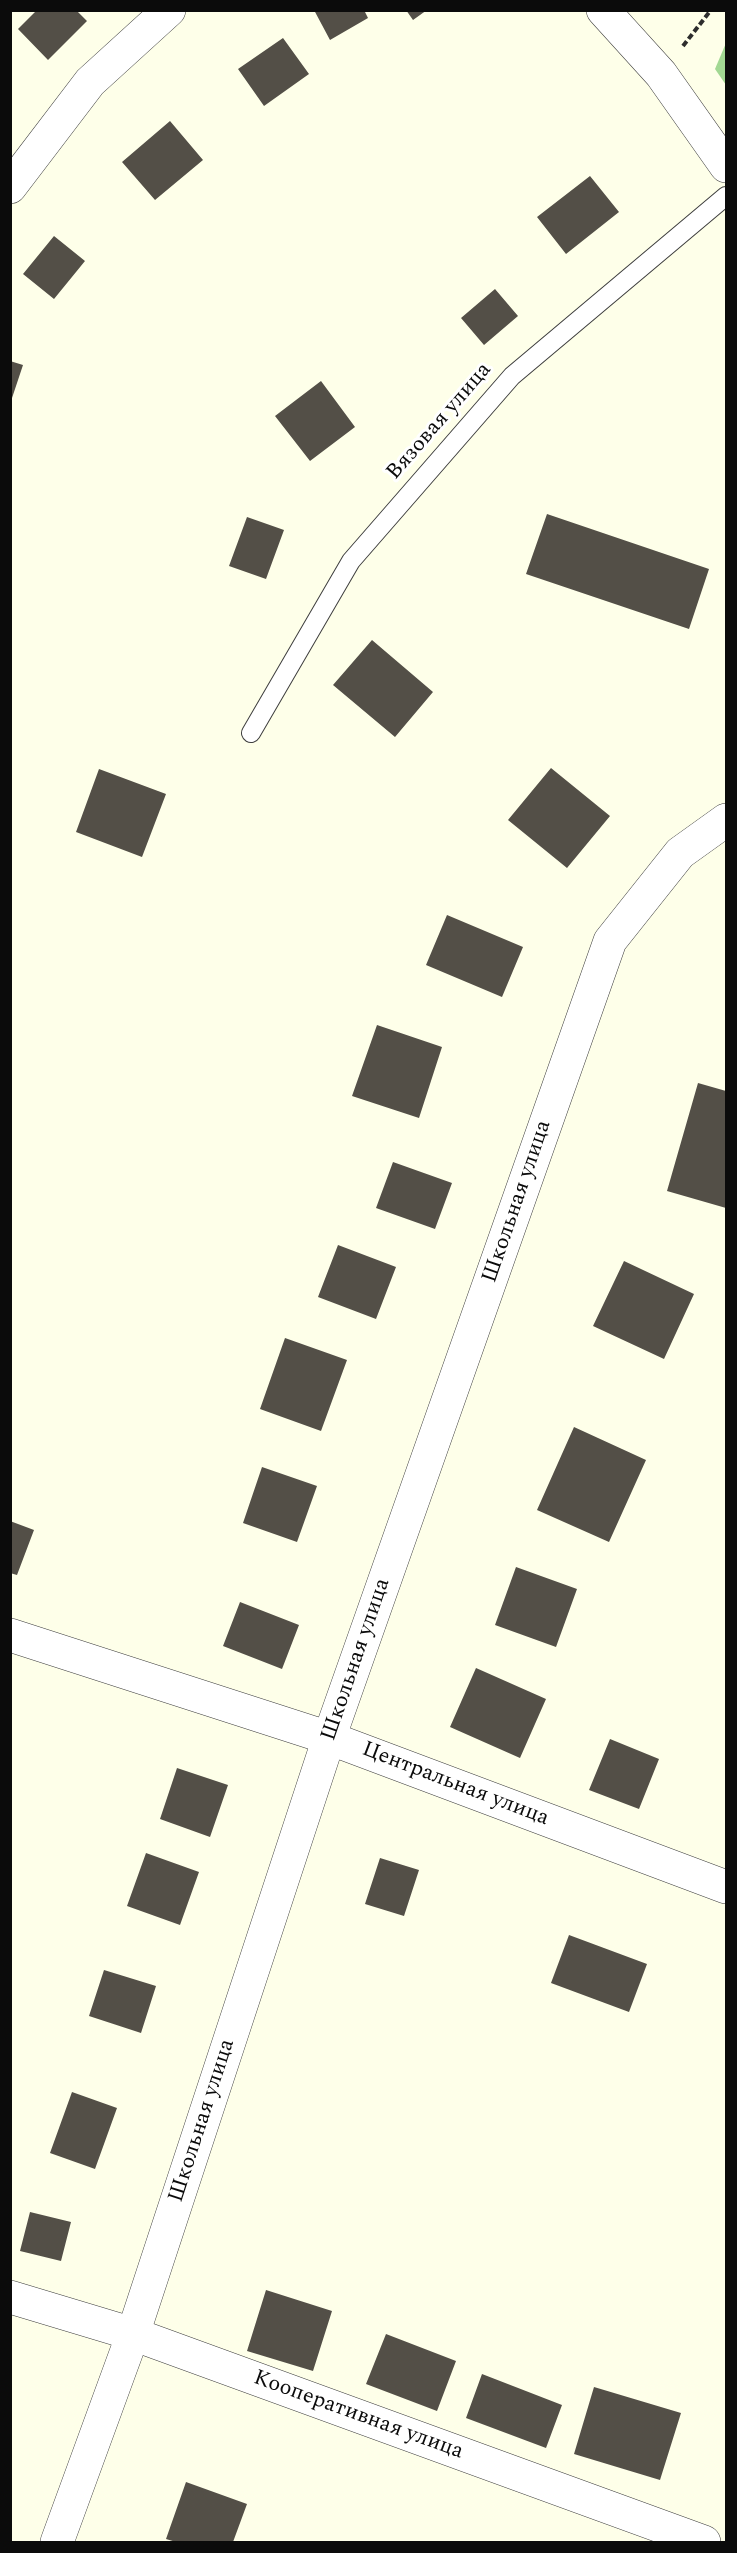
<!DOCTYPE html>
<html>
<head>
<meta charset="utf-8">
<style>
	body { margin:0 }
	#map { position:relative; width:737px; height:2553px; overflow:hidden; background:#feffe9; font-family:Spectral,serif }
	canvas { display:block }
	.frame { position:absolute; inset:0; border:12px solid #0b0b0b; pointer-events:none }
</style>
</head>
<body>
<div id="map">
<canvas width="737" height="2553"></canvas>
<div class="frame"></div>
</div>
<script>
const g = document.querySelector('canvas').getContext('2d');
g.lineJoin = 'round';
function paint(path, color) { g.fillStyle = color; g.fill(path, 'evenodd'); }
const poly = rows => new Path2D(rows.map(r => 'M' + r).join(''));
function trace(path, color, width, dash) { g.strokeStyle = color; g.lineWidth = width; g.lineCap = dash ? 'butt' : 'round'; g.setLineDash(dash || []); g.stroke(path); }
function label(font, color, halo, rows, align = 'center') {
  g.font = font + ' Spectral,serif'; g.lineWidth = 6; g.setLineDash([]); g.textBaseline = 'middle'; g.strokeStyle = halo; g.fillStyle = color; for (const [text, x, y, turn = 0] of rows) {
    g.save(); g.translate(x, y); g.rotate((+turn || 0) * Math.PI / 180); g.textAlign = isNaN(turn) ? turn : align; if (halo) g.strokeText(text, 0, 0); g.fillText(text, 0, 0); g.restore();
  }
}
const forest = poly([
	[726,43,726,85,715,69]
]);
const building = poly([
	[37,10,76,10,87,21,48,60,18,29],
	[314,10,364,10,368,18,330,40],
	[406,10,427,10,413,20],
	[283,38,309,74,264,106,238,69],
	[170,121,203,160,155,200,122,162],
	[590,176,619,212,566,254,537,217],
	[54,236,85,261,54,299,23,274],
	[495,289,518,316,484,345,461,318],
	[10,361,23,365,11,401,10,401],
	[321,381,355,427,310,461,275,416],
	[547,514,709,569,689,629,526,574],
	[247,517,284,530,266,579,229,566],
	[372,640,433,692,395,737,333,685],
	[551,768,610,816,567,868,508,820],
	[99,769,166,794,142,857,76,832],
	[447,915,523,947,502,997,426,965],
	[377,1025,442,1047,419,1118,352,1096],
	[698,1083,726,1091,726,1208,667,1191],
	[393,1162,452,1183,435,1229,376,1208],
	[338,1245,396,1267,376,1319,318,1297],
	[624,1261,694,1294,664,1359,593,1326],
	[285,1338,347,1360,321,1431,260,1409],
	[574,1427,646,1460,609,1542,537,1510],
	[262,1467,317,1486,297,1542,243,1523],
	[10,1521,34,1530,17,1575,10,1573],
	[516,1567,577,1589,556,1647,495,1625],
	[240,1602,299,1625,282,1669,223,1646],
	[476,1668,546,1699,520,1758,450,1727],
	[610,1739,659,1759,639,1809,589,1790],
	[177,1768,228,1785,210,1837,160,1819],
	[146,1853,199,1872,180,1925,127,1906],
	[380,1858,419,1870,404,1916,365,1904],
	[569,1935,647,1964,629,2012,551,1983],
	[104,1970,156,1986,141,2033,89,2016],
	[72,2092,117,2108,95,2169,50,2153],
	[30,2212,71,2222,61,2261,20,2251],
	[266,2290,332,2311,313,2371,247,2351],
	[386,2334,456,2361,437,2411,366,2384],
	[482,2374,562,2405,546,2448,466,2418],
	[594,2387,681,2413,660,2480,574,2454],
	[186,2482,247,2504,233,2542,176,2542,166,2539]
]);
const path = poly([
	[683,46,711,10]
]);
const service = poly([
	[251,733,351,561,512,376,726,196]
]);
const minor = poly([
	[603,10,661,74,726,166],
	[10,187,90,82,169,10],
	[10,1635,329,1738,726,1887],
	[10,2297,133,2334,704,2542],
	[57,2542,133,2334,329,1738,610,941,680,853,726,820]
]);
const streetNames = [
	["Вязовая улица",440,422,-49],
	["Школьная улица",518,1202,-71],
	["Школьная улица",357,1660,-71],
	["Центральная улица",455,1785,21],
	["Школьная улица",203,2121,-72],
	["Кооперативная улица",358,2416,20]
];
paint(forest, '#a2d893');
paint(building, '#534f47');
trace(service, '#3e3e3e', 20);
trace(minor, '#3e3e3e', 34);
trace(path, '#2d2d2d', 4, [6, 3]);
trace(service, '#fff', 18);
trace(minor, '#fff', 33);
label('22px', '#0b0b0b', '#fff', streetNames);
</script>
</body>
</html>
